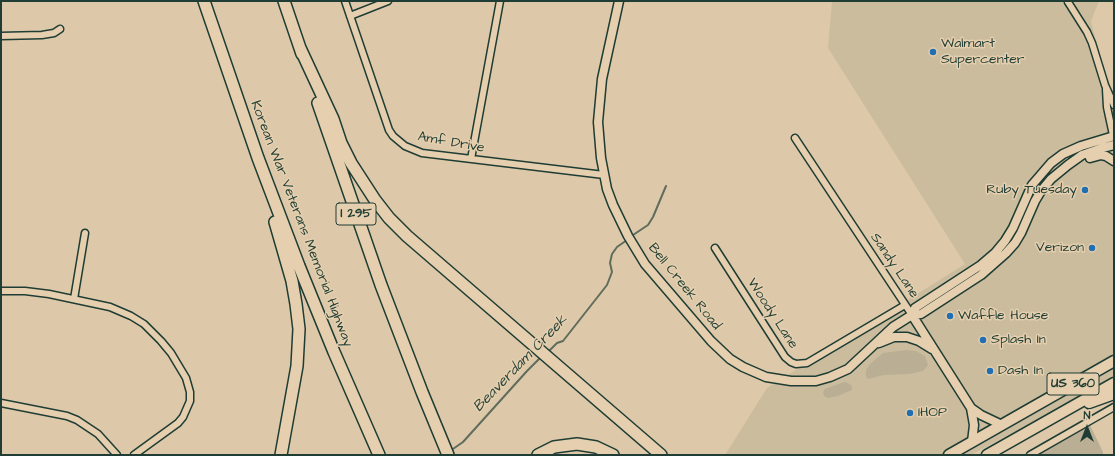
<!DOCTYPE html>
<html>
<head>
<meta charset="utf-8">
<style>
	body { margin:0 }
	#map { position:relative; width:1115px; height:456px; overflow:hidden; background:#ddc9a9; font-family:"Architects Daughter",sans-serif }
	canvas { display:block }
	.frame { position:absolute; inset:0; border:2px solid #1f3d34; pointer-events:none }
	.north { position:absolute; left:1067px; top:408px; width:40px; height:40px; -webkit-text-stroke:3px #e5cfae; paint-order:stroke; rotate:0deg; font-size:11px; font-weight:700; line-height:16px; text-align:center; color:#1f3d34 }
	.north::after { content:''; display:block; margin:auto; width:14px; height:18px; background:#1f3d34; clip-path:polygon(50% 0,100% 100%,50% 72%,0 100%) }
</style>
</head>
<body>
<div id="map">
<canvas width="1115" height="456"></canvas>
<div class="frame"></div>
<div class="north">N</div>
</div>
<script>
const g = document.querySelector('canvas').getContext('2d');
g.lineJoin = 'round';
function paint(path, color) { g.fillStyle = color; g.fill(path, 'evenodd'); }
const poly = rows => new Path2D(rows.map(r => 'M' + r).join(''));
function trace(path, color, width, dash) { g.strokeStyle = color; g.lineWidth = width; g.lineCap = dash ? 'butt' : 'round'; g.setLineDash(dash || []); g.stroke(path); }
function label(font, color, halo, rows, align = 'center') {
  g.font = font + ' "Architects Daughter",sans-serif'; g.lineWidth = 3; g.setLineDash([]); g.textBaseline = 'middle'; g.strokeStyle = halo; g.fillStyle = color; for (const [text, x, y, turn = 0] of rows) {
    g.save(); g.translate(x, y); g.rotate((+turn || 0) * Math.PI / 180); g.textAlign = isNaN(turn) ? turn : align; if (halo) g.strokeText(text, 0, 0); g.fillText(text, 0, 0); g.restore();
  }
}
const built = poly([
	[832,1,1099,1,1091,21,1114,113,1114,378,971,455,725,455,767,388,965,264,828,48]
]);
const green = poly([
	[906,350,916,351,925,356,928,365,923,371,910,374,884,375,868,379,866,376,866,370,870,364,883,353],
	[844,382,848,383,852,386,852,390,838,396,828,398,824,396,823,392,825,389],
	[1090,425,1103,452,1103,455,1037,455]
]);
const stream = poly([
	[630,237,648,225,653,217,666,186],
	[548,352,557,343,563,341,607,285,612,272,610,263,612,254,617,247,627,240],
	[450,451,463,442,527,371,541,357]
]);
const minor = poly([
	[345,1,389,130,393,136,405,146,422,153,604,175],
	[1068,2,1087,32,1092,43,1105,85,1114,105],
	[350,16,388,1],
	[1,36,42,35,54,33,60,29],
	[1106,89,1107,107,1113,135],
	[795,138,912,315],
	[471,159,500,1],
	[715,248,785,357,791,362,796,364,807,363,905,305],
	[1,291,25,291,49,294,110,307,131,316,144,324,161,341,171,353,186,378,190,392,190,401,183,417,178,423,134,455],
	[74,299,85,233],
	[1,403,67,416,77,420,98,434,117,455],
	[1030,455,1114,407]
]);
const tertiary = poly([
	[619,1,602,79,598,122,601,158,607,189,613,205,628,236,645,264,711,341,730,359,743,367,766,377,791,381,816,381,830,377,848,369,893,327,912,315,921,314,981,275,1006,253,1015,243,1021,233,1035,201,1041,191,1051,179,1068,165,1082,155,1102,148,1114,145],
	[1090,158,1101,155,1106,156,1114,161],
	[912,315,915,308,981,265,995,253,1005,241,1013,228,1032,185,1051,163,1063,154,1081,146,1114,136],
	[912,315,971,408,974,425,972,442],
	[879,343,894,337,907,337,919,341,932,349],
	[971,408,981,415,1002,425]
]);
const trunk = poly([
	[1089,403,1114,394],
	[949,455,1114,361],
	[987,455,1114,383]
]);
const motorway = poly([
	[204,1,258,158,299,266,334,352,379,455],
	[284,1,302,54],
	[300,48,333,119,341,143,351,163,375,200,389,218,407,236,661,455],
	[318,103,381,285,422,392,448,455],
	[275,222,292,281,296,304,299,329,297,366,281,455],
	[538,455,554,447,577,444,596,447,613,455]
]);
const markers = [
	[933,52,4,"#1f6fb2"],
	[1085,190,4,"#1f6fb2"],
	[1092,248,4,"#1f6fb2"],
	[950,316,4,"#1f6fb2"],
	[983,340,4,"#1f6fb2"],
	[990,371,4,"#1f6fb2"],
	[910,413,4,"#1f6fb2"]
];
const shields = [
	[356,214,40],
	[1073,384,52]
];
const shieldNames = [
	["I 295",356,214],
	["US 360",1073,384]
];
const poiNames = [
	["Walmart",941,44],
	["Supercenter",941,60],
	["Ruby Tuesday",1077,190,"right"],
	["Verizon",1084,248,"right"],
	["Waffle House",958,316],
	["Splash In",991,340],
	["Dash In",998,371],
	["IHOP",918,413]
];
const streetNames = [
	["Amf Drive",451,143,10],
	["Korean War Veterans Memorial Highway",301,224,69],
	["Sandy Lane",894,266,56],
	["Bell Creek Road",684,287,51],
	["Woody Lane",772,314,57]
];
const waterNames = [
	["Beaverdam Creek",521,364,-46]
];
paint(built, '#cbbc9e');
paint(green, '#baaf94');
trace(stream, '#606c5c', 2);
trace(minor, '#1f3d34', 9);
trace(tertiary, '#1f3d34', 11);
trace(trunk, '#1f3d34', 13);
trace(motorway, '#1f3d34', 14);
trace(minor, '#e5cfae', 6);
trace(tertiary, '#e5cfae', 8);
trace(trunk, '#e5cfae', 10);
trace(motorway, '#e5cfae', 11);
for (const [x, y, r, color] of markers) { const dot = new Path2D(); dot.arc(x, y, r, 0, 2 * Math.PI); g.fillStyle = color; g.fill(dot); trace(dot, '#e5cfae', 1.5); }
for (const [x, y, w] of shields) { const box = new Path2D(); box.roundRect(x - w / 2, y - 11, w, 22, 3); g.fillStyle = '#e5cfae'; g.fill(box); trace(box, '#1f3d34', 1); }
label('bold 13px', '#1f3d34', null, shieldNames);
label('14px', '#1f3d34', '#e5cfae', poiNames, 'left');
label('14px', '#1f3d34', '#e5cfae', streetNames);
label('italic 15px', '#2a453b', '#e5cfae', waterNames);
</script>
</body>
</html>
